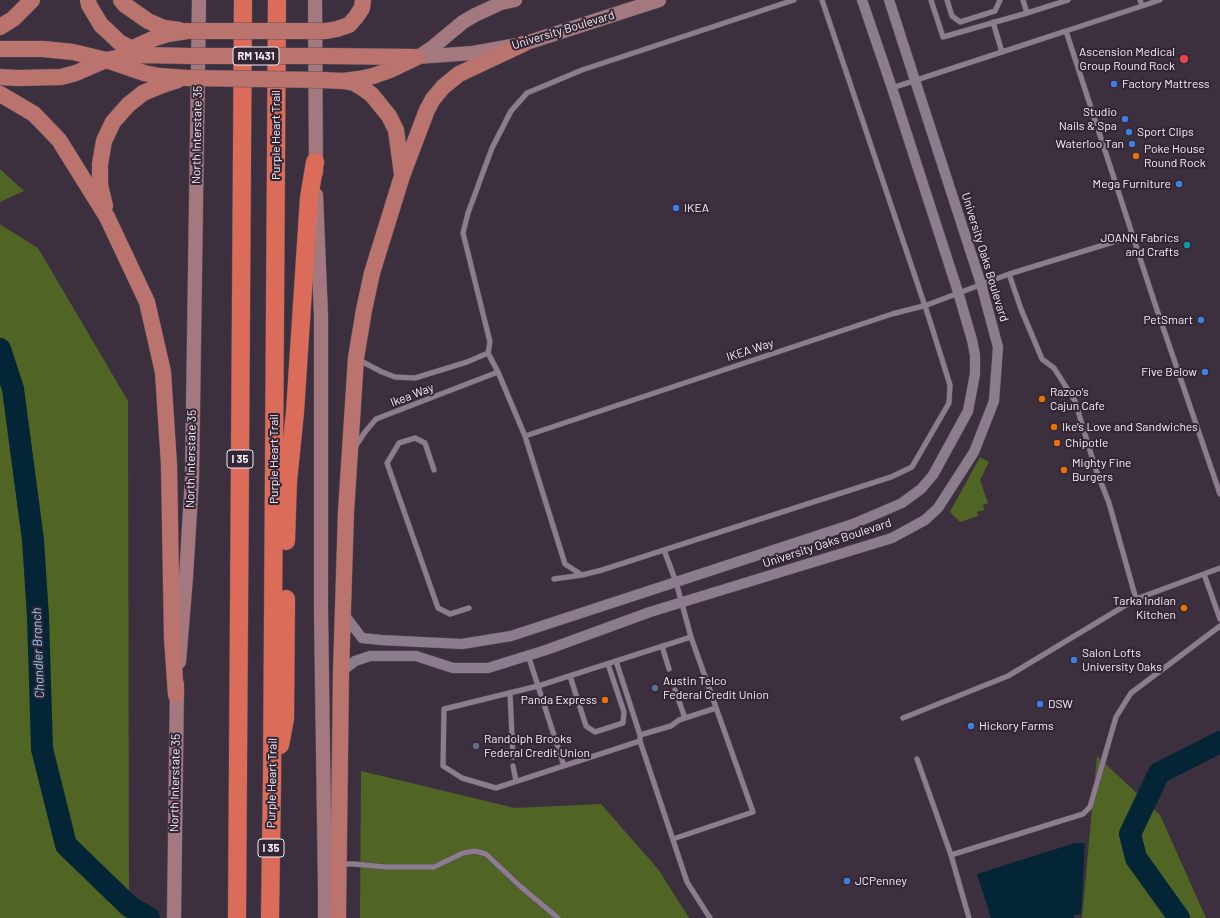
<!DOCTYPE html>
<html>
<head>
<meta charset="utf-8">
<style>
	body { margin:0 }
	canvas { display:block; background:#3c2f3e }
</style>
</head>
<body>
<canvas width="1220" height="918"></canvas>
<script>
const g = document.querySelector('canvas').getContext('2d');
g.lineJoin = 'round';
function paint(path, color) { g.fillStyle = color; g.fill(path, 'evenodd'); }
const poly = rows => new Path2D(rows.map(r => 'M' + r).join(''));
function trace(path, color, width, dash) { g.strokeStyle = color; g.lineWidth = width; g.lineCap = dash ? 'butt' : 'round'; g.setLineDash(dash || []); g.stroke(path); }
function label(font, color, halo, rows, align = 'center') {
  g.font = font + ' Barlow,sans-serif'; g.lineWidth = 4; g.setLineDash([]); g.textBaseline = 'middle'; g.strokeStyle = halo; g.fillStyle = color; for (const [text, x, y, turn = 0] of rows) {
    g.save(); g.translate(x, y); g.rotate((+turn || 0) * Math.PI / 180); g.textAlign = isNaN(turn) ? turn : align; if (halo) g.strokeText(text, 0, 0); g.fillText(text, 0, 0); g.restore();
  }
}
const green = poly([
	[0,169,24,191,0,202],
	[0,222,1,225,38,248,128,401,129,918,0,918],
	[980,457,989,462,980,480,988,503,983,505,984,510,977,512,978,516,960,522,950,512],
	[1097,756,1160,815,1206,918,1082,918],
	[361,771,515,808,601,804,658,869,689,918,360,918]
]);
const water = poly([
	[1075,843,1085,843,1081,914,1074,915,1074,918,991,918,977,874]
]);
const river = poly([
	[0,349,13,389,33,540,38,617,42,749,66,845,129,906,149,918],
	[1179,918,1136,858,1130,834,1159,773,1220,742]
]);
const lane = poly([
	[931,0,943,37,1027,13,1068,0],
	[947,0,952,16,960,22,995,11,1000,0],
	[1023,0,1027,13],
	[1142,6,1160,0],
	[993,22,1002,52],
	[1066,31,1142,6,1140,0],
	[892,88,1066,31,1154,301,1220,494],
	[1009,274,1021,309,1042,359,1054,368,1075,401,1095,467,1109,503,1136,599,1220,568],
	[359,360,382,372,395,377,415,378,467,362,488,353],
	[525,436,892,314,927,305,1009,274,1133,236],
	[355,447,365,432,376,419,498,372],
	[434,470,425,443,415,438,399,443,387,463,438,608,450,614,469,608],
	[664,550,891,477,912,467,949,403,950,385,929,318,822,0],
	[1204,574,1220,619],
	[554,579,582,575],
	[662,646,669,669],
	[528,655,538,686,444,709,443,766,462,778,496,788,640,741,687,882,710,918],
	[616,661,640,735,640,741],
	[570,676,586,726,595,732,623,723,624,712,608,664],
	[675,690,685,718],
	[510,693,513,757],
	[903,718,1008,676,1136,599],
	[640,735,671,726,679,720,716,708],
	[917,759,951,855],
	[513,766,516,781],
	[564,766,538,686,691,637,676,582,664,550,602,570,582,575,565,564,525,436,498,372,488,353,490,342,463,233,468,213,492,148,511,111,527,93,582,70,794,0],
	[673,839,753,812,691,637],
	[341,864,354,864,386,867,434,867,463,853,475,851,486,854,521,887,558,918],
	[969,918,951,855,1083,814,1090,807,1116,717,1131,693,1220,626]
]);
const street = poly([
	[343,613,362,638,381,640,462,644,511,636,853,524,902,503,921,489,933,475,968,411,975,374,975,355,972,340,958,292,892,88,862,0],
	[341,672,355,661,370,656,416,656,453,668,488,668,546,650,650,612,892,538,925,520,938,508,974,452,994,401,998,347,981,284,889,0]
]);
const secondary = poly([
	[315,0,316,172],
	[417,57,473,53,523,44,659,0],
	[418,57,433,47,463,22,475,15,501,3,515,0],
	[316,195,321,316,321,610,325,889,325,918],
	[179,662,186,577,192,478,199,0],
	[174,918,177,684]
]);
const primary = poly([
	[88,0,89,5,101,25,114,37,119,42,132,49,146,53],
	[121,0,125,5,148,21,164,28,179,30],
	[0,27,13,19,32,0],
	[326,31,337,29,349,25,356,17,362,8,363,0],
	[0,49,43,49,73,52,106,60,144,73,159,76,188,78],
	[126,51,155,38,168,34,187,31],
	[324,56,414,57],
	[0,77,18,78,61,77,76,73,106,60,116,58,145,55,189,56],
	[322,80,343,81,359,79,373,76,390,70,417,57],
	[343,81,354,83,364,89,372,95,389,116,396,130,402,174],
	[0,94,34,114,59,140,107,217,147,302,163,372,169,465,172,638,176,695],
	[105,206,100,185,100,164,104,141,113,122,128,105,143,93,160,86,178,80],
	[338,918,341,672,346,512,356,358,364,310,372,273,402,176,427,110,433,99,443,87,459,74,523,44]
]);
const highway = poly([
	[286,541,288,481,295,412,309,198,315,162],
	[280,745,285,719,286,599],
	[237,918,243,0],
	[270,918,272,779,277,0]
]);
const primaryBridge = poly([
	[191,31,326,31],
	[189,56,324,56],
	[188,78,322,80]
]);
const markers = [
	[1184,59,5,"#e0444e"],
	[1114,84,4,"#3f7fe0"],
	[1125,119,4,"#3f7fe0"],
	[1129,132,4,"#3f7fe0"],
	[1132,144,4,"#3f7fe0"],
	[1136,156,4,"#e8710a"],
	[1179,184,4,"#3f7fe0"],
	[676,208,4,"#3f7fe0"],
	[1187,245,4,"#0f9aa8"],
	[1201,320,4,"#3f7fe0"],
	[1205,372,4,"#3f7fe0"],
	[1042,399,4,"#e8710a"],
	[1054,427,4,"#e8710a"],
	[1057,443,4,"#e8710a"],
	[1064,470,4,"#e8710a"],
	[1184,608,4,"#e8710a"],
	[1074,660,4,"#3f7fe0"],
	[655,688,4,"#5c6f8a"],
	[605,700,4,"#e8710a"],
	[1040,704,4,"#3f7fe0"],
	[971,726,4,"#3f7fe0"],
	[476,746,4,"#5c6f8a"],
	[847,881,4,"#3f7fe0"]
];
const shields = [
	[256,56,46],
	[240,459,26],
	[271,848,26]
];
const shieldNames = [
	["RM 1431",256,56],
	["I 35",240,459],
	["I 35",271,848]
];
const streetNames = [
	["University Boulevard",563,30,-17],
	["North Interstate 35",197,135,-89],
	["Purple Heart Trail",276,135,-90],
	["University Oaks Boulevard",985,257,73],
	["IKEA Way",750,350,-18],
	["Ikea Way",412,395,-21],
	["North Interstate 35",191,459,-89],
	["Purple Heart Trail",274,459,-90],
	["University Oaks Boulevard",827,543,-18],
	["North Interstate 35",175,783,-89],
	["Purple Heart Trail",272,783,-89]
];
const poiNames = [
	["Ascension Medical",1175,52,"right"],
	["Group Round Rock",1175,66,"right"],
	["Factory Mattress",1122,84],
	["Studio",1117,112,"right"],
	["Nails & Spa",1117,126,"right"],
	["Sport Clips",1137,132],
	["Waterloo Tan",1124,144,"right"],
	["Poke House",1144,149],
	["Round Rock",1144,163],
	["Mega Furniture",1171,184,"right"],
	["IKEA",684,208],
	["JOANN Fabrics",1179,238,"right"],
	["and Crafts",1179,252,"right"],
	["PetSmart",1193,320,"right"],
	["Five Below",1197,372,"right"],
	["Razoo's",1050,392],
	["Cajun Cafe",1050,406],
	["Ike's Love and Sandwiches",1062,427],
	["Chipotle",1065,443],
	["Mighty Fine",1072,463],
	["Burgers",1072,477],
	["Tarka Indian",1176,601,"right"],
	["Kitchen",1176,615,"right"],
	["Salon Lofts",1082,653],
	["University Oaks",1082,667],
	["Austin Telco",663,681],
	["Federal Credit Union",663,695],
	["Panda Express",597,700,"right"],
	["DSW",1048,704],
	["Hickory Farms",979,726],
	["Randolph Brooks",484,739],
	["Federal Credit Union",484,753],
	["JCPenney",855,881]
];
const waterNames = [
	["Chandler Branch",38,653,-92]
];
paint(green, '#506524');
paint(water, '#042535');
trace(river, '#042535', 22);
trace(lane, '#5a4f5b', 6);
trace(street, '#5a4f5b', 11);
trace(secondary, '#5a4f5b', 15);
trace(primary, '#5a4f5b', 17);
trace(highway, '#5a4f5b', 19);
trace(lane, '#8c7d8e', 5);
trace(street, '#8c7d8e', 10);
trace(secondary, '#a3787e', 14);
trace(primary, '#bb736e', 16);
trace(highway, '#da6c59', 18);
trace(primaryBridge, '#5a4f5b', 17, []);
trace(primaryBridge, '#bb736e', 16);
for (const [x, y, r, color] of markers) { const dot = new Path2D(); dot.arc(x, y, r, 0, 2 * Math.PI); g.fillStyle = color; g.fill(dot); trace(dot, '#322534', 1.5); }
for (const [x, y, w] of shields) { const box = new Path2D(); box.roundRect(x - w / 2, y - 9, w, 18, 3); g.fillStyle = '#322534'; g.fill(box); trace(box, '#f5edf6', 1); }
label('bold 11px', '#f5edf6', null, shieldNames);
label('12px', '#f5edf6', '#322534', streetNames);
label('12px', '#f5edf6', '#322534', poiNames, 'left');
label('italic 13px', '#89cff7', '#322534', waterNames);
</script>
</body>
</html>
